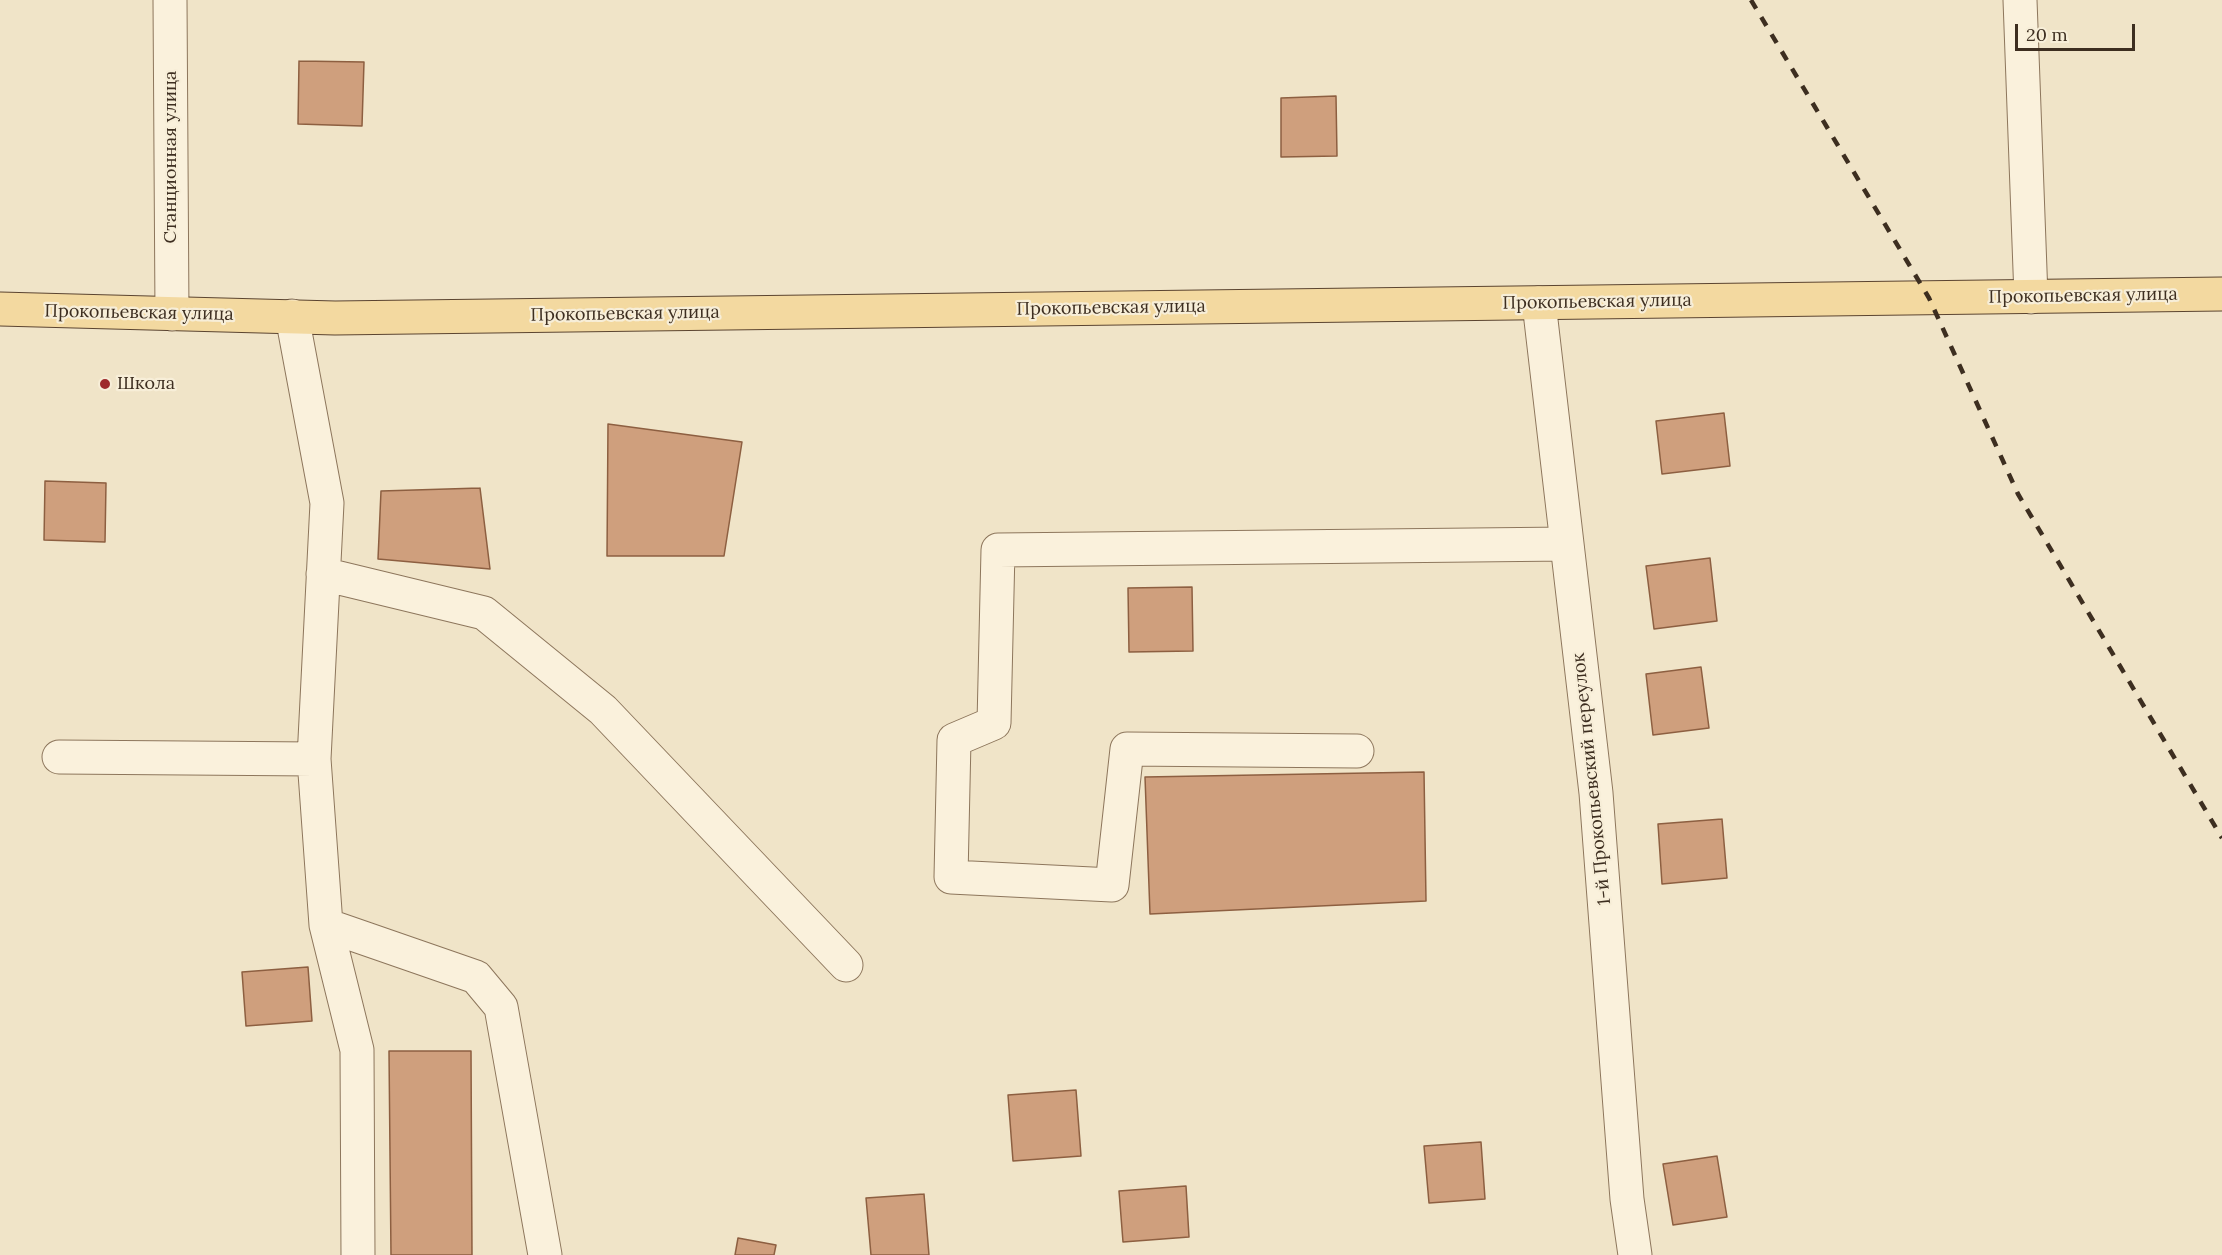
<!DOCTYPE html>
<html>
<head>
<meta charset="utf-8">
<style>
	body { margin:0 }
	#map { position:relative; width:2222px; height:1255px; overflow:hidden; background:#f0e4c8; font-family:Lora,serif }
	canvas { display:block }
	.scale { position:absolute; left:2015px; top:24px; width:120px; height:27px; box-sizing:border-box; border:3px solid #3d2e20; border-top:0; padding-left:8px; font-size:18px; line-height:21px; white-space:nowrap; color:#3d2e20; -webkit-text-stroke:4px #f7eed8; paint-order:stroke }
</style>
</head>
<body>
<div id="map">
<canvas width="2222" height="1255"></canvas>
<div class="scale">20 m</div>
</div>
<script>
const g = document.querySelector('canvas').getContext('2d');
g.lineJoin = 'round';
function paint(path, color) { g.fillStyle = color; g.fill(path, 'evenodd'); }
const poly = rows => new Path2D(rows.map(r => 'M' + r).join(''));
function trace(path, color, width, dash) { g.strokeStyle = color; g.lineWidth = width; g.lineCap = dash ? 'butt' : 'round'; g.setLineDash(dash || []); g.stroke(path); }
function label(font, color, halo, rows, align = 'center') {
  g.font = font + ' Lora,serif'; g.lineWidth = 4.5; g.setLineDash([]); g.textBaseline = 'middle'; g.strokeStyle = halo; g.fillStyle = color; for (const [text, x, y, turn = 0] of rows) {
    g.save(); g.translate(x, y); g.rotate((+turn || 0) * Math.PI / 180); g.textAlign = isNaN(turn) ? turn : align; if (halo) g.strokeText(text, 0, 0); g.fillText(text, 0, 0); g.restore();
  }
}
const building = poly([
	[299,61,364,62,362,126,298,124,299,61],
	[1336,96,1337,156,1281,157,1281,98,1336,96],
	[1724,413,1730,466,1662,474,1656,421,1724,413],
	[608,424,742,442,724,556,607,556,608,424],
	[45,481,106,483,105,542,44,540,45,481],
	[480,488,490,569,378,559,381,491,480,488],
	[1710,558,1717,621,1654,629,1646,566,1710,558],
	[1192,587,1193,651,1129,652,1128,588,1192,587],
	[1701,667,1709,728,1653,735,1646,674,1701,667],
	[1424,772,1426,901,1150,914,1145,777,1424,772],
	[1722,819,1727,878,1662,884,1658,824,1722,819],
	[308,967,312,1021,246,1026,242,972,308,967],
	[389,1051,471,1051,472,1255,391,1255,389,1051],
	[1076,1090,1081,1156,1013,1161,1008,1095,1076,1090],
	[1481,1142,1485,1199,1429,1203,1424,1146,1481,1142],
	[1717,1156,1727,1217,1673,1225,1663,1164,1717,1156],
	[1186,1186,1189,1237,1123,1242,1119,1191,1186,1186],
	[924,1194,929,1255,871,1255,866,1198,924,1194],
	[738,1238,776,1245,774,1255,735,1255,738,1238]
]);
const minor = poly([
	[170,0,172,314],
	[2020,0,2031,297],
	[1539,303,1596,793,1627,1199,1635,1255],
	[292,316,327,503,314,759,326,925,357,1050,358,1255],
	[323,574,484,613,603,710,846,965],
	[1357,751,1127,749,1112,885,951,877,954,740,994,723,998,550,1567,544],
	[59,757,314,759],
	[326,925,476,977,501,1007,545,1255]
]);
const major = poly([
	[0,309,335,318,2222,294]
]);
const rail = poly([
	[1751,0,1929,298,2018,494,2222,838]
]);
const markers = [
	[105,384,6,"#9e2a2b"]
];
const streetNames = [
	["Станционная улица",171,157,-90],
	["Прокопьевская улица",2083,296,-1],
	["Прокопьевская улица",1597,302,-1],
	["Прокопьевская улица",1111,308,-1],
	["Прокопьевская улица",139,313,1],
	["Прокопьевская улица",625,314,-1],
	["1-й Прокопьевский переулок",1592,779,-96]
];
const poiNames = [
	["Школа",117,384]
];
paint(building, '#cf9f7d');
trace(building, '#8d5f41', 1.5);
trace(minor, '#8d765c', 35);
trace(major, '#5b4430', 35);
trace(minor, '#faf1dc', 33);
trace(major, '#f3d9a0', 33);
trace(rail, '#3d2e20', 4.5, [10, 10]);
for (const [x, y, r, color] of markers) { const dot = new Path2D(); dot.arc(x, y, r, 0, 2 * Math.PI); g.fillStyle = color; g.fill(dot); trace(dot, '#f7eed8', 2); }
label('18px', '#3d2e20', '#f7eed8', streetNames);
label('18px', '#3d2e20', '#f7eed8', poiNames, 'left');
</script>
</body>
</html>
